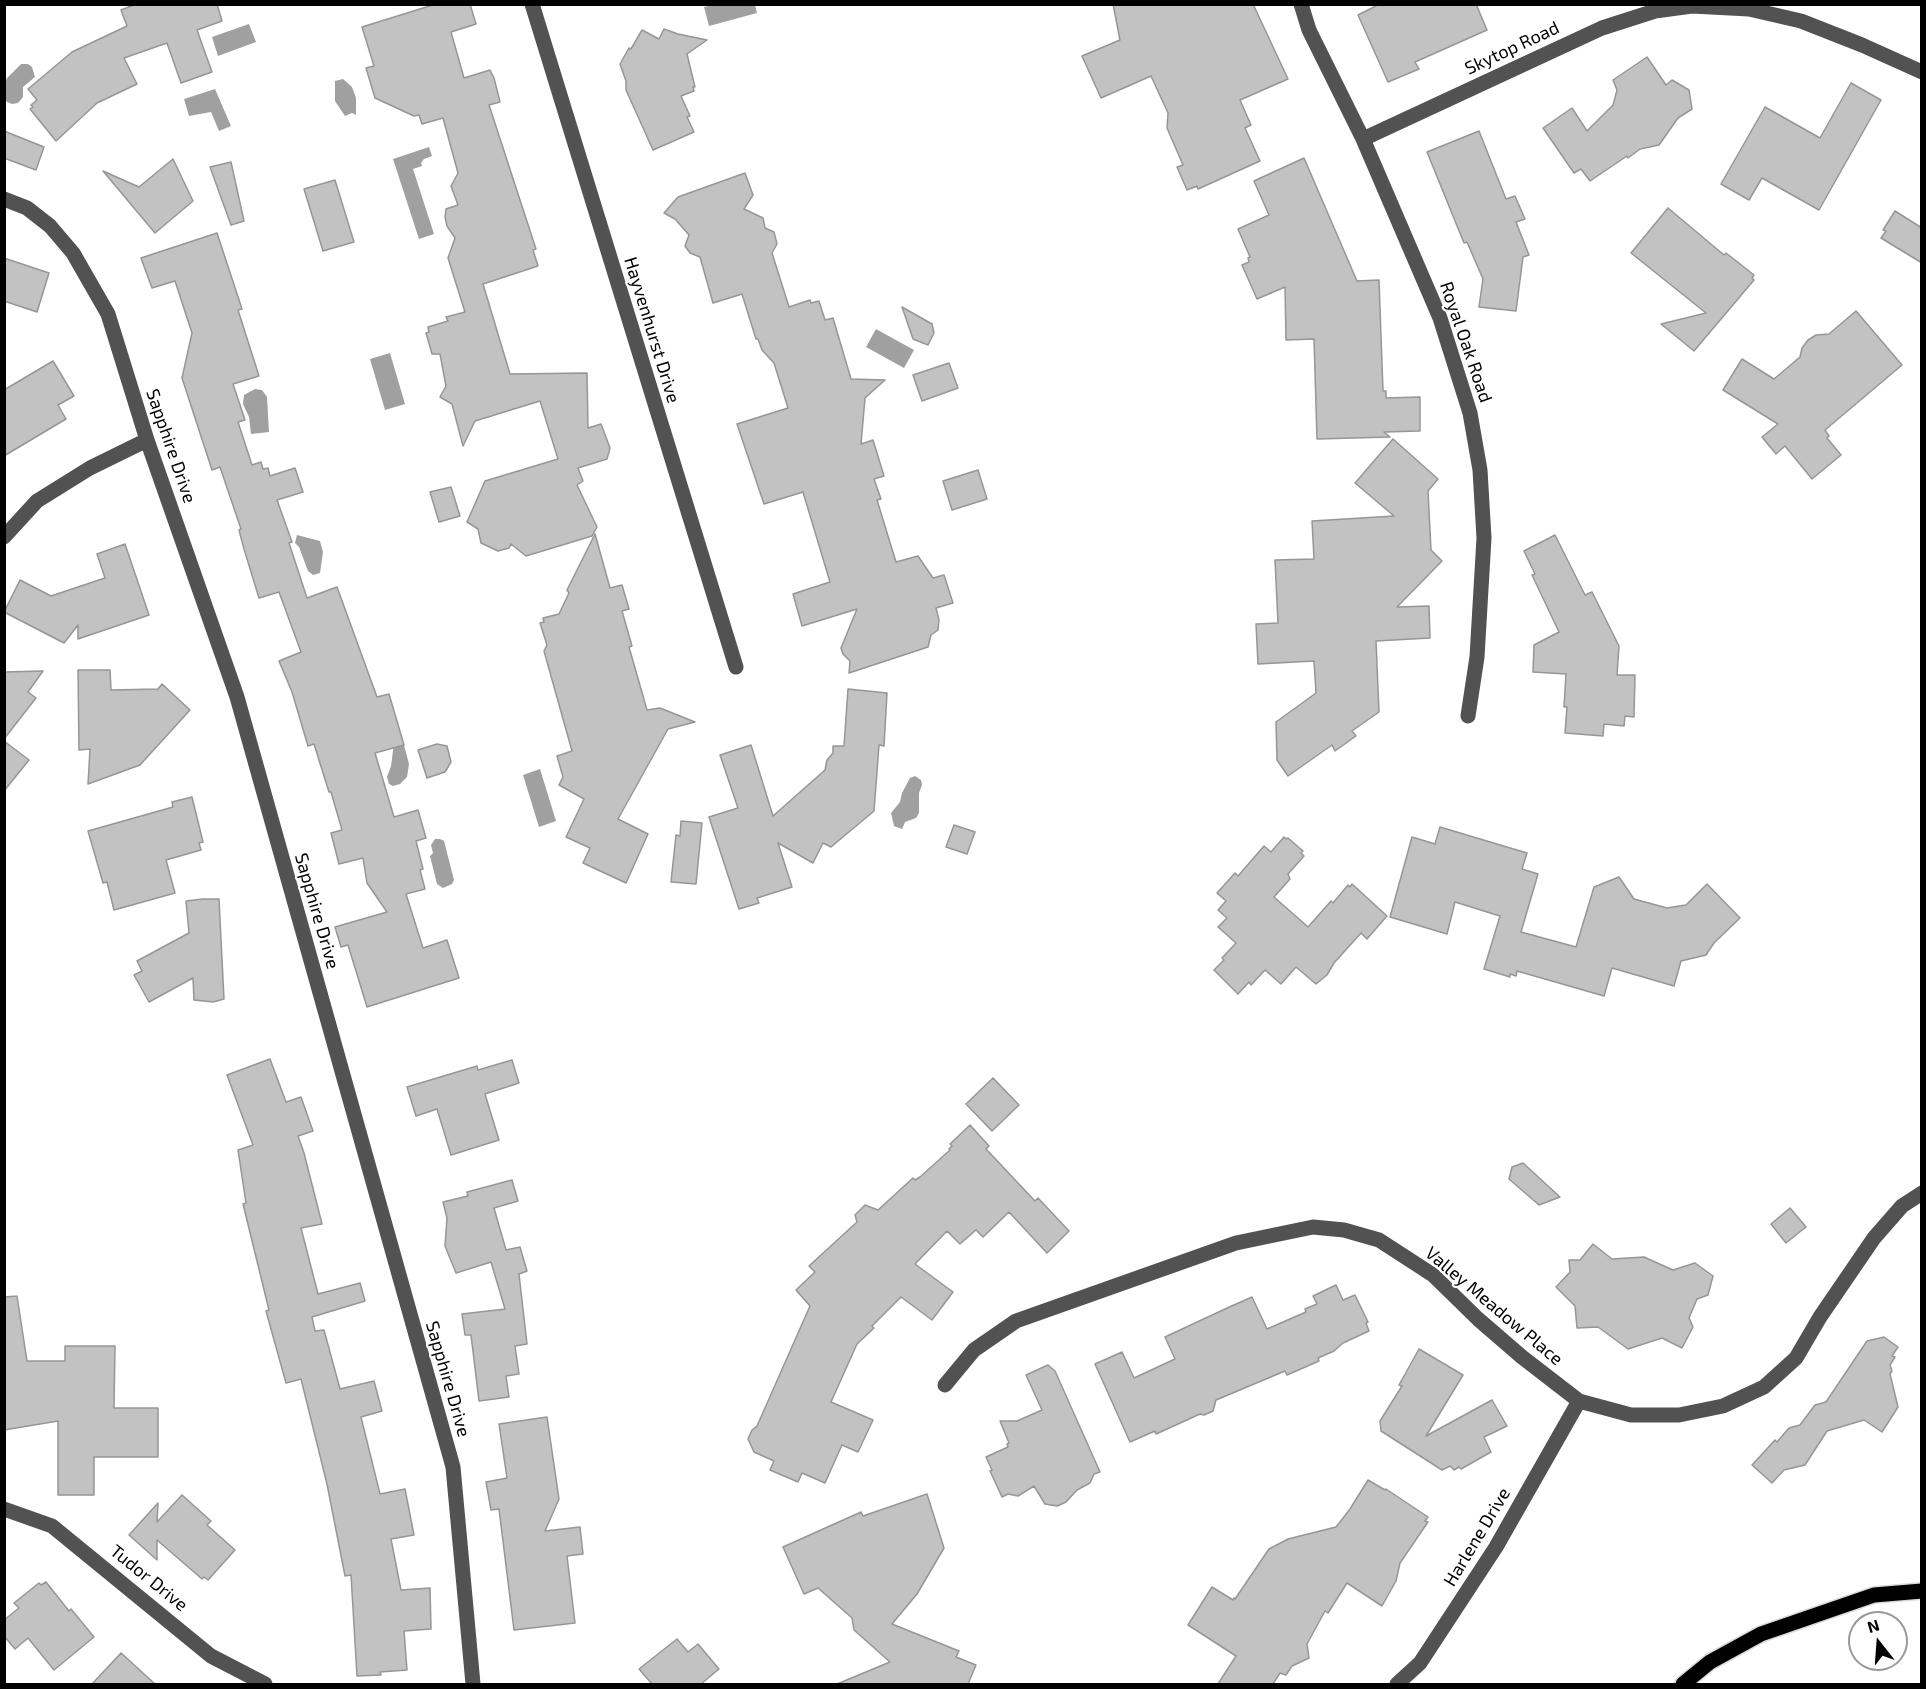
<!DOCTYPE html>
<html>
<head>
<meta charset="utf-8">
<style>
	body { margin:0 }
	#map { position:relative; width:1926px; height:1689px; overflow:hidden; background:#fff; font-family:"Exo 2",sans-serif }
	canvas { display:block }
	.frame { position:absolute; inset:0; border:6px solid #000; pointer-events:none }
	.north { position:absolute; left:1848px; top:1611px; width:60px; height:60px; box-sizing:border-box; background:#fff; border:2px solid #999; border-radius:50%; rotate:343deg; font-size:16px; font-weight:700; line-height:24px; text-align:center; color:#000 }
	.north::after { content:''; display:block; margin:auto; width:21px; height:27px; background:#000; clip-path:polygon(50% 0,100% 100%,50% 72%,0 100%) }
</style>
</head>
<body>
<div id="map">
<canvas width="1926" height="1689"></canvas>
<div class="frame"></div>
<div class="north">N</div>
</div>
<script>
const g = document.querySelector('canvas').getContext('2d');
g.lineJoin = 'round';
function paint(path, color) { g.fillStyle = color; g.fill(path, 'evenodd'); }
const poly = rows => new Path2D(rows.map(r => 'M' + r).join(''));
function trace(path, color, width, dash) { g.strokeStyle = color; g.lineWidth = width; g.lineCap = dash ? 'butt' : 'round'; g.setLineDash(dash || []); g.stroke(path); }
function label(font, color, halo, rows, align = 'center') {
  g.font = font + ' "Exo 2",sans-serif'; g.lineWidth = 4.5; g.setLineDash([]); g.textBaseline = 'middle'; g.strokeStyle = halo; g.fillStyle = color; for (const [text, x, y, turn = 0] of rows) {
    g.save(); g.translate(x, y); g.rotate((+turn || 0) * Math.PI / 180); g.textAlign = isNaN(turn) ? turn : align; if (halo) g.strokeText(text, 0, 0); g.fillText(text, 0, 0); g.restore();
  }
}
const water = poly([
	[713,5,755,5,757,13,709,26,704,7],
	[249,24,256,42,218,56,212,37],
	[21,64,28,64,32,67,35,77,23,87,23,97,18,103,12,104,7,102,5,99,5,84,7,78],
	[343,79,352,87,356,98,356,115,352,113,345,116,335,101,335,81],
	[215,89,231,126,219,131,211,112,189,116,184,99],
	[429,147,432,156,424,159,421,163,422,166,413,169,434,234,419,239,393,159],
	[876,329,914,350,904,368,866,347],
	[390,353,405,404,385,410,370,359],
	[255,389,262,390,267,397,269,432,251,434,249,417,243,404,244,395],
	[297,535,320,541,323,552,320,573,313,575,308,571,299,547,295,543],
	[394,743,404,745,409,764,407,777,400,784,393,786,389,784,387,777,391,766],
	[540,769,556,821,539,827,523,775],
	[915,776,921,780,922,785,919,793,919,813,916,818,905,822,902,829,894,826,891,813,900,802,902,793,910,778],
	[435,839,440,839,444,841,454,880,452,884,443,888,437,884,430,856,433,853,431,845]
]);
const building = poly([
	[136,4,217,4,222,21,197,30,212,72,181,83,167,43,124,58,137,84,97,103,56,141,30,109,33,107,31,105,37,100,28,89,72,52,127,26,121,10,136,4],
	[436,4,470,4,476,24,451,32,464,78,490,70,494,78,500,102,489,105,536,249,533,250,538,266,483,284,510,374,587,373,588,428,601,424,610,448,607,459,578,468,583,481,577,485,597,527,592,536,526,556,511,544,509,548,498,551,481,543,478,529,467,522,485,481,558,459,540,401,475,421,463,446,452,404,440,397,446,386,440,354,432,354,426,333,429,332,428,327,448,321,446,317,465,312,448,258,455,238,447,226,445,217,446,209,458,205,451,186,458,173,443,118,422,124,419,115,414,116,375,98,366,68,374,66,362,27,436,4],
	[1113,4,1253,4,1288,79,1240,100,1251,125,1245,128,1260,161,1198,189,1197,186,1187,190,1177,167,1183,165,1167,128,1168,113,1151,76,1101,98,1082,56,1120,40,1113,4],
	[1380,4,1476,4,1487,30,1415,62,1419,69,1388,82,1358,15,1380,4],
	[664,29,678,34,707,40,687,54,695,87,693,87,694,91,681,96,690,116,687,117,694,132,653,150,626,90,626,81,620,64,629,48,631,49,642,30,659,39,664,29],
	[1647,57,1666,85,1672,80,1689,90,1692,109,1678,118,1659,145,1640,149,1628,158,1627,156,1590,181,1581,169,1574,173,1543,128,1572,108,1587,131,1613,105,1617,90,1613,80,1647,57],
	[1851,83,1881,100,1819,210,1762,178,1749,200,1721,184,1765,107,1820,138,1851,83],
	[4,131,44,147,36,170,4,158,4,131],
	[1479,131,1506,199,1515,196,1525,219,1516,222,1529,255,1523,257,1516,311,1479,307,1483,279,1467,242,1464,243,1427,152,1479,131],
	[1304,158,1357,281,1379,280,1383,391,1386,391,1386,398,1420,397,1420,431,1384,432,1390,437,1317,439,1314,339,1286,340,1285,287,1257,299,1242,265,1249,262,1248,258,1250,257,1238,229,1269,215,1254,181,1304,158],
	[173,159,193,201,155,233,103,171,139,187,173,159],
	[231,162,244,221,231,225,210,167,231,162],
	[745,173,753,195,744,209,763,218,765,228,774,232,777,244,772,253,789,307,810,300,811,303,819,301,825,320,833,318,851,379,885,380,865,398,861,444,873,440,884,476,874,479,881,499,877,500,896,562,918,556,933,578,944,575,953,603,936,608,939,620,938,630,931,635,928,647,849,673,850,661,843,654,841,648,857,609,802,626,793,594,830,582,803,492,764,504,737,424,788,408,774,363,762,350,758,339,756,339,742,294,713,303,700,257,690,253,685,246,689,235,675,219,664,213,678,197,745,173],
	[335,180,354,242,323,251,304,189,335,180],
	[1668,208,1724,255,1726,253,1754,275,1752,278,1754,280,1694,351,1661,324,1706,313,1631,253,1668,208],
	[1895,211,1922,228,1922,263,1881,238,1886,231,1883,230,1895,211],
	[217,233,242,309,238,310,259,376,233,384,245,420,238,422,252,465,261,462,263,469,268,468,270,476,295,468,303,492,277,500,292,542,289,543,307,598,337,587,377,697,389,694,404,745,375,753,394,817,418,810,426,838,416,841,423,869,420,870,425,889,406,894,423,948,447,940,459,978,367,1007,348,945,341,947,335,927,387,912,367,883,363,858,339,864,331,833,342,830,331,792,329,792,314,744,308,746,292,692,279,661,301,652,279,592,259,598,244,549,239,530,241,529,220,467,212,470,182,378,192,333,175,281,152,288,141,258,217,233],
	[4,258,49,273,37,312,4,301,4,258],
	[902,307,932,324,934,333,928,345,913,339,902,307],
	[1856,311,1902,365,1825,430,1829,436,1827,438,1841,455,1812,479,1785,446,1776,454,1762,437,1778,424,1723,390,1742,359,1774,379,1800,357,1802,348,1808,340,1816,335,1829,334,1856,311],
	[53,361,74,396,58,405,66,419,4,456,4,390,53,361],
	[949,363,958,388,922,401,913,375,949,363],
	[1393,439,1438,479,1428,491,1431,550,1442,561,1397,607,1429,606,1430,638,1376,641,1379,712,1352,731,1356,736,1335,751,1332,745,1288,776,1277,760,1276,722,1316,693,1314,661,1258,664,1256,624,1278,623,1275,560,1314,559,1312,521,1394,516,1355,483,1393,439],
	[978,470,987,499,952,510,943,481,978,470],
	[451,487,460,516,439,522,430,492,451,487],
	[595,534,610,588,622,585,629,609,622,611,632,646,629,647,647,710,660,708,695,722,668,729,618,819,648,834,626,883,583,863,590,848,566,837,584,799,559,785,563,777,557,756,572,751,544,651,547,645,540,623,544,622,543,618,559,614,569,593,567,590,595,534],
	[1555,535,1585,595,1592,592,1619,646,1617,675,1635,675,1634,717,1625,716,1624,726,1604,724,1603,736,1565,733,1567,707,1564,707,1566,674,1533,672,1534,645,1559,632,1532,575,1535,574,1524,551,1555,535],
	[125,544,149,615,78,639,78,625,64,643,4,612,20,580,51,596,105,578,97,554,125,544],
	[78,670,110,670,111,690,158,689,162,684,190,710,140,765,88,784,90,749,79,750,78,670],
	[43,671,28,692,36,698,4,739,4,672,43,671],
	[848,689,887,693,884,746,879,745,874,811,831,847,823,843,813,863,778,843,792,887,757,898,759,903,739,909,709,817,738,808,720,755,751,745,773,816,825,770,827,760,833,753,833,746,844,746,848,689],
	[4,741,29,760,4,791,4,741],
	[437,744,447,746,451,762,445,772,427,778,418,750,437,744],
	[192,797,203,842,199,843,201,850,166,860,175,893,114,910,107,882,103,883,88,831,173,807,172,802,192,797],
	[681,821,702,823,696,884,671,882,676,835,680,836,681,821],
	[954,825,975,832,967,854,946,847,954,825],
	[1440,827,1527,853,1522,869,1538,874,1521,932,1576,947,1594,887,1619,877,1634,899,1667,908,1686,905,1707,884,1740,918,1714,943,1706,955,1681,961,1674,986,1612,968,1604,996,1517,971,1516,976,1510,974,1510,977,1484,969,1500,916,1455,902,1447,934,1390,917,1412,837,1435,844,1440,827],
	[1284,837,1286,839,1288,838,1303,851,1301,853,1304,856,1288,874,1290,879,1274,897,1308,927,1331,901,1333,903,1348,885,1350,887,1352,884,1387,916,1367,939,1361,933,1334,963,1327,975,1316,984,1296,967,1281,984,1265,970,1251,985,1249,982,1238,994,1214,970,1224,960,1222,958,1236,943,1218,927,1227,918,1218,910,1226,901,1217,893,1235,873,1238,876,1264,846,1271,852,1284,837],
	[203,899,219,899,224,999,213,1002,194,1000,193,978,149,1002,134,975,142,971,137,961,189,933,186,901,203,899],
	[270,1059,286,1102,301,1097,313,1131,298,1136,304,1153,322,1224,301,1228,318,1294,360,1283,365,1301,312,1317,315,1331,324,1330,340,1389,374,1381,382,1411,361,1417,380,1494,405,1489,414,1535,391,1539,401,1590,430,1588,431,1629,404,1631,407,1670,380,1672,381,1675,357,1676,351,1575,345,1576,327,1484,301,1379,286,1383,266,1311,269,1310,243,1204,246,1203,238,1150,253,1145,227,1075,270,1059],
	[512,1060,519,1083,485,1094,499,1140,451,1155,437,1109,416,1116,407,1087,477,1066,478,1070,512,1060],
	[993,1078,1019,1105,992,1131,966,1104,993,1078],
	[970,1125,989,1146,986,1149,1035,1201,1038,1198,1069,1231,1047,1253,1009,1212,983,1237,976,1230,960,1244,947,1231,915,1264,953,1292,932,1320,901,1297,872,1326,874,1328,857,1344,831,1402,873,1420,858,1452,842,1445,825,1483,802,1473,798,1482,770,1470,774,1461,754,1452,748,1439,752,1430,757,1426,810,1306,796,1290,815,1272,809,1266,857,1222,855,1215,865,1205,878,1210,913,1178,915,1180,920,1177,950,1150,949,1149,952,1146,950,1144,970,1125],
	[1523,1163,1560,1197,1539,1205,1509,1179,1512,1167,1523,1163],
	[512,1180,518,1201,494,1208,506,1250,520,1247,527,1271,519,1274,527,1344,515,1346,519,1374,506,1376,509,1397,479,1401,471,1335,465,1335,462,1314,505,1309,491,1262,456,1273,445,1246,447,1218,443,1202,468,1196,467,1192,512,1180],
	[1790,1208,1806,1227,1786,1243,1771,1224,1790,1208],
	[1593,1244,1612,1259,1644,1257,1673,1270,1695,1263,1713,1276,1708,1295,1697,1299,1689,1318,1693,1327,1682,1348,1662,1338,1628,1349,1598,1327,1577,1328,1575,1306,1556,1287,1570,1272,1569,1260,1580,1260,1593,1244],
	[1336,1285,1343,1300,1355,1295,1368,1322,1366,1323,1369,1331,1343,1343,1334,1351,1318,1358,1319,1361,1287,1375,1285,1371,1216,1400,1213,1411,1204,1415,1200,1414,1156,1434,1155,1431,1130,1442,1095,1364,1122,1352,1134,1378,1175,1359,1165,1337,1225,1309,1252,1297,1267,1329,1306,1312,1305,1309,1317,1304,1313,1296,1336,1285],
	[17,1296,27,1361,65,1361,65,1346,115,1346,114,1408,158,1408,158,1457,94,1457,94,1495,58,1495,58,1421,4,1430,4,1297,17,1296],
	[1884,1337,1898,1347,1892,1356,1895,1357,1890,1365,1892,1371,1890,1374,1898,1407,1882,1432,1864,1420,1827,1431,1805,1465,1784,1470,1772,1483,1752,1465,1775,1440,1777,1442,1789,1428,1800,1425,1815,1405,1826,1402,1867,1341,1884,1337],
	[1419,1349,1463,1375,1426,1436,1492,1400,1507,1426,1484,1437,1491,1452,1461,1469,1459,1467,1454,1470,1450,1466,1442,1470,1381,1431,1380,1421,1402,1386,1399,1385,1419,1349],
	[1048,1365,1055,1371,1100,1472,1094,1474,1090,1483,1077,1490,1066,1502,1057,1506,1045,1504,1034,1486,1018,1496,1008,1494,1002,1497,990,1471,992,1470,986,1457,1008,1447,1007,1444,1009,1443,1000,1421,1017,1421,1042,1410,1026,1375,1048,1365],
	[547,1417,559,1499,545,1531,580,1527,583,1554,567,1556,575,1623,514,1630,499,1509,491,1510,486,1482,507,1478,499,1424,547,1417],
	[1368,1480,1385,1490,1386,1489,1428,1517,1425,1521,1428,1522,1400,1563,1396,1581,1382,1606,1347,1583,1328,1613,1325,1611,1307,1644,1309,1658,1292,1666,1286,1675,1280,1673,1273,1684,1218,1684,1236,1656,1188,1625,1212,1587,1233,1600,1234,1598,1235,1599,1269,1549,1288,1539,1336,1527,1350,1509,1368,1480],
	[927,1494,944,1548,917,1594,892,1624,959,1651,956,1657,976,1665,968,1684,837,1684,890,1662,854,1630,852,1618,818,1588,804,1594,783,1547,861,1512,863,1516,927,1494],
	[182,1495,211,1521,207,1525,235,1550,208,1580,204,1577,202,1579,157,1540,157,1560,129,1535,158,1503,157,1522,182,1495],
	[46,1582,69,1611,71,1609,94,1637,54,1670,28,1638,15,1649,4,1636,4,1620,19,1608,14,1603,39,1583,41,1585,46,1582],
	[677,1639,688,1652,698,1644,719,1669,701,1684,652,1684,639,1669,677,1639],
	[121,1653,155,1684,92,1684,121,1653]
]);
const minor = poly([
	[532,4,736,667],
	[1301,4,1309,30,1363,139,1440,318,1470,413,1480,470,1484,538,1477,657,1468,716],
	[1363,139,1602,28,1655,11,1692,6,1749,9,1801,21,1862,45,1922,72],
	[4,199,27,208,50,226,73,253,108,314,147,440,237,697,453,1467,473,1684],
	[4,537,37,501,90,468,147,440],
	[945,1385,974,1350,1016,1321,1236,1243,1313,1227,1344,1230,1379,1240,1433,1275,1478,1319,1522,1357,1579,1401,1631,1415,1679,1415,1723,1406,1764,1387,1796,1358,1820,1317,1874,1238,1902,1206,1922,1193],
	[4,1509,52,1526,211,1656,265,1684],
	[1397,1684,1420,1663,1496,1547,1579,1401]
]);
const major = poly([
	[1683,1684,1710,1662,1761,1634,1874,1595,1922,1591]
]);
const streetNames = [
	["Skytop Road",1512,48,-25],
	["Hayvenhurst Drive",652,330,73],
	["Royal Oak Road",1466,342,71],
	["Sapphire Drive",171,446,71],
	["Sapphire Drive",317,911,74],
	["Valley Meadow Place",1494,1306,40],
	["Sapphire Drive",448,1379,74],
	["Harlene Drive",1477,1537,-59],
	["Tudor Drive",149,1578,39]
];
paint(water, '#a0a0a0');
paint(building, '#c2c2c2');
trace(building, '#969696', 1.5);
trace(major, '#dbdbdb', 18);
trace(minor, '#525252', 15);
trace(major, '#000', 15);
label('18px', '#000', '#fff', streetNames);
</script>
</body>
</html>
